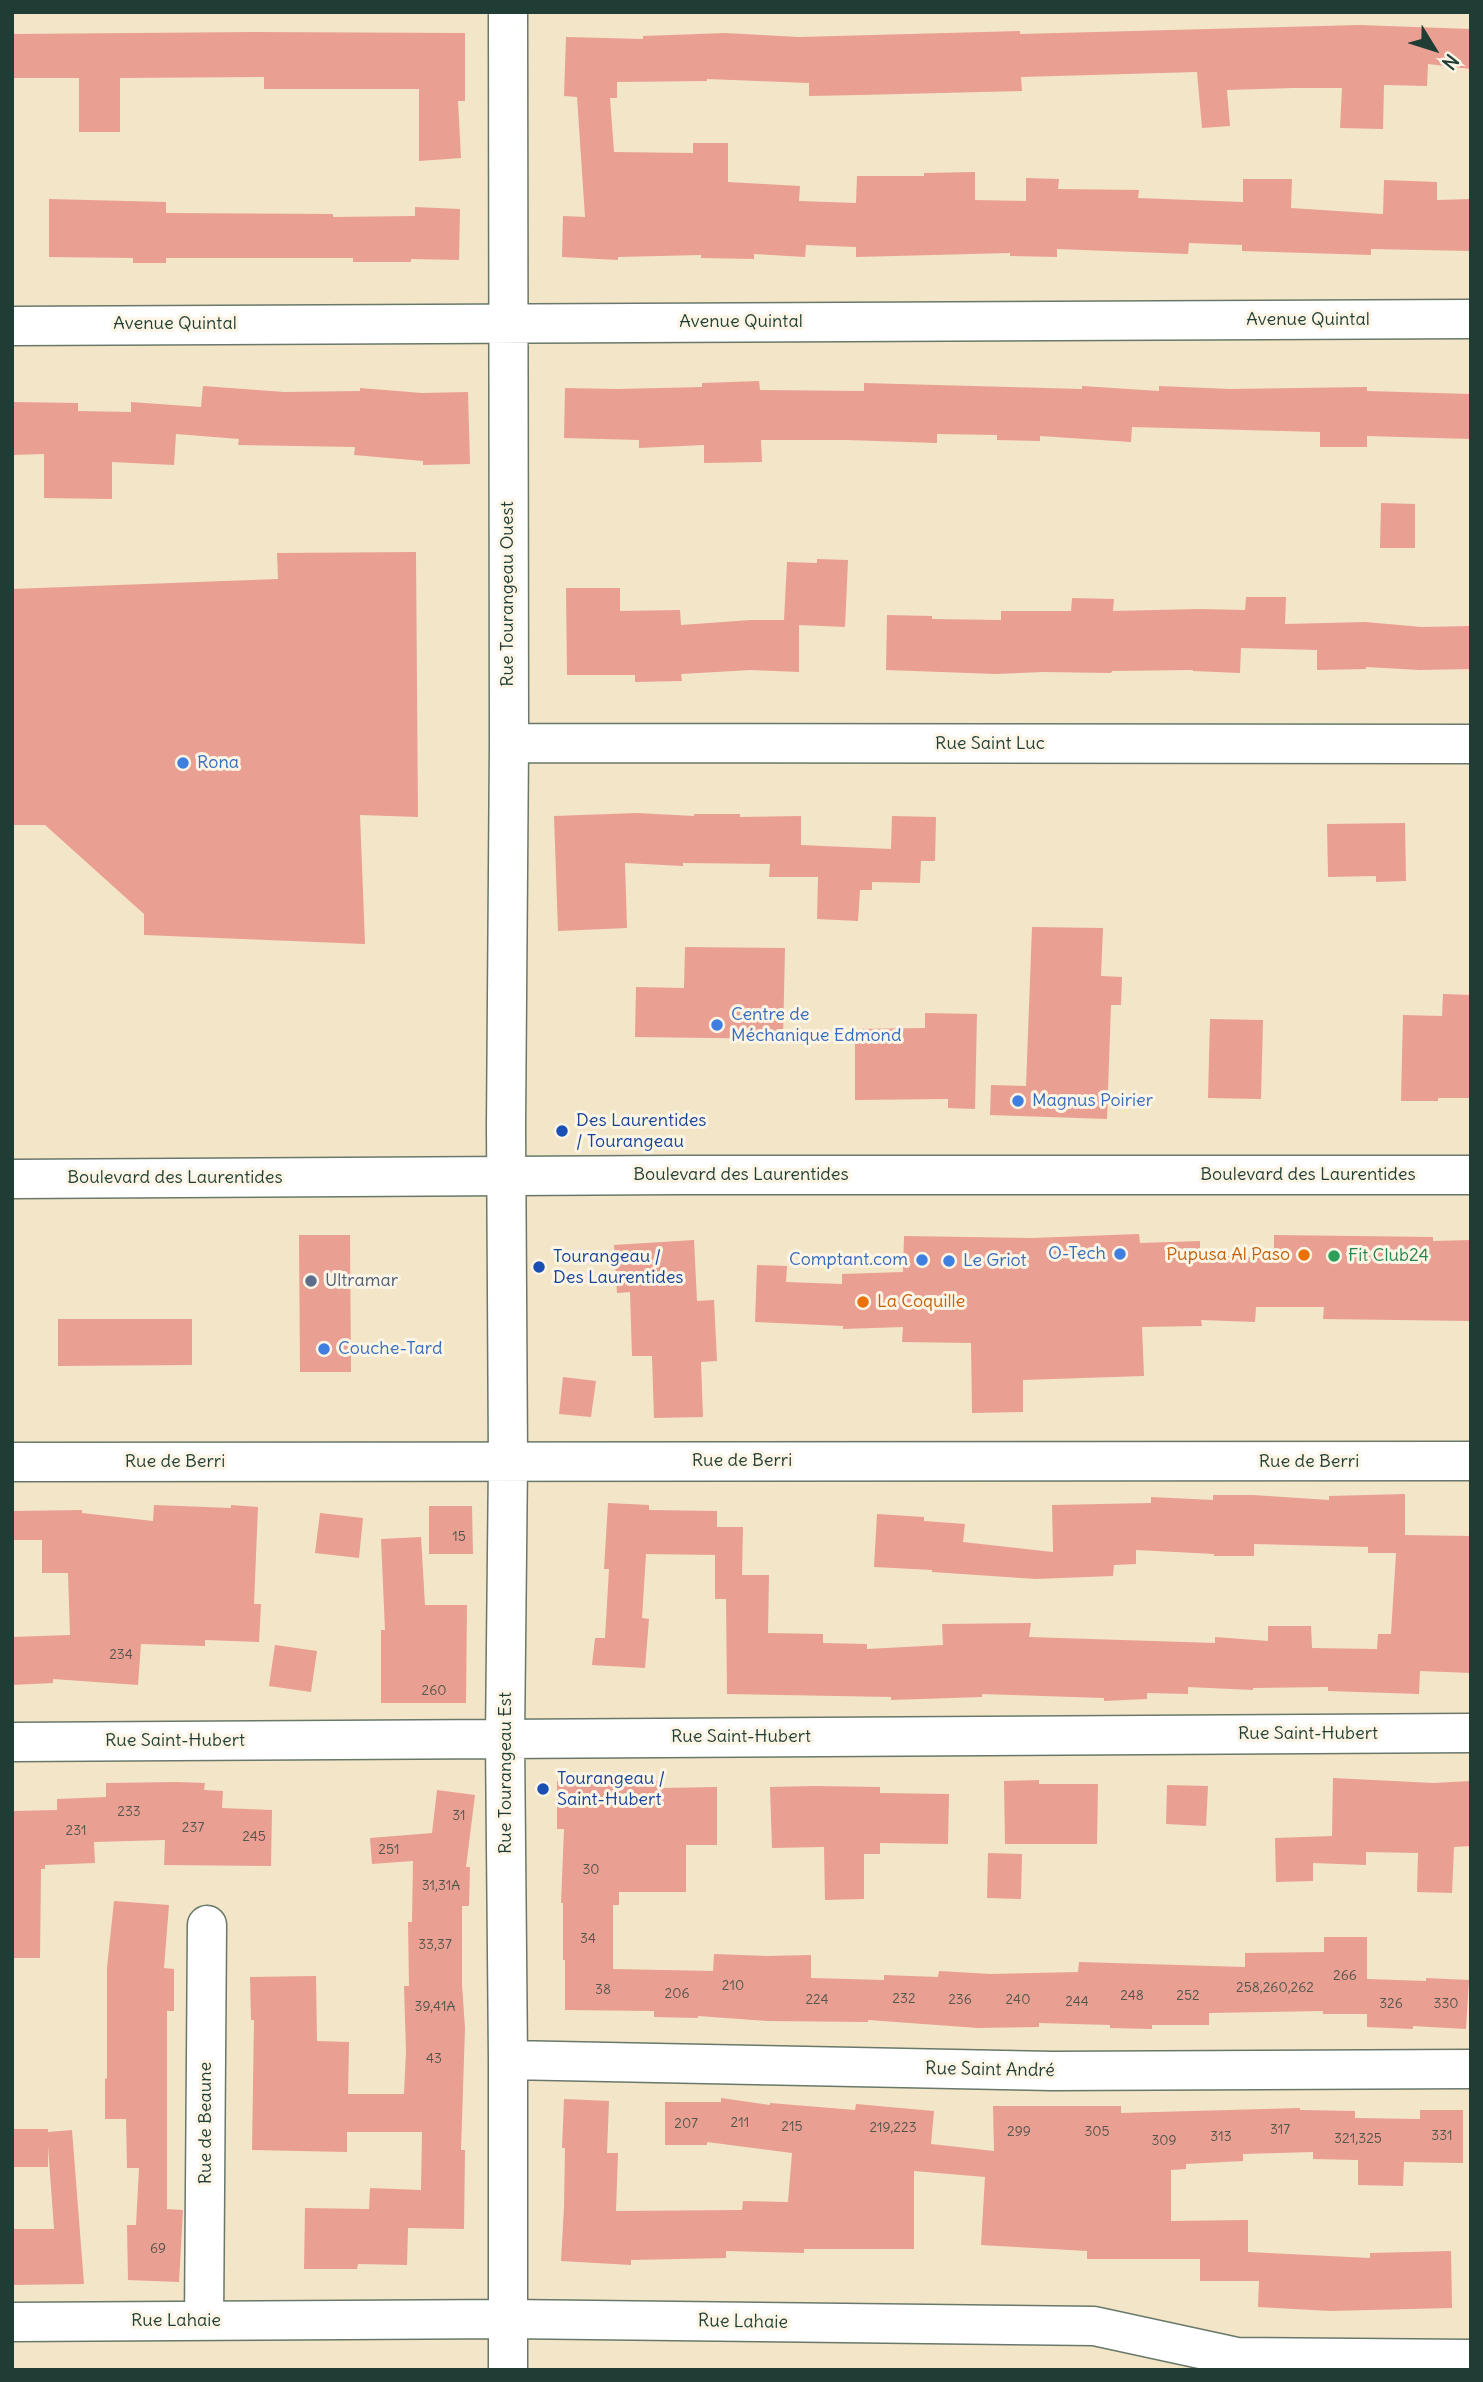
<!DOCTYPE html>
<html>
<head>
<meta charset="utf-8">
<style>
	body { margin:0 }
	#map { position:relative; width:1483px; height:2382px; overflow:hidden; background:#f3e5c8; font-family:Delius,sans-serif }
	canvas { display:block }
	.frame { position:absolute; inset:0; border:14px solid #1f3d34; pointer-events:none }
	.north { position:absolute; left:1399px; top:14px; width:70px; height:70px; -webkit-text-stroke:5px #fcf5e5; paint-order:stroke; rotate:128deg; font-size:19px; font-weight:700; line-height:28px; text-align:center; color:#1f3d34 }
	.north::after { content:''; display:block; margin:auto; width:24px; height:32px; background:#1f3d34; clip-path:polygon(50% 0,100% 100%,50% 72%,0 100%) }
</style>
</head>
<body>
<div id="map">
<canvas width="1483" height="2382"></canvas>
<div class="frame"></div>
<div class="north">N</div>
</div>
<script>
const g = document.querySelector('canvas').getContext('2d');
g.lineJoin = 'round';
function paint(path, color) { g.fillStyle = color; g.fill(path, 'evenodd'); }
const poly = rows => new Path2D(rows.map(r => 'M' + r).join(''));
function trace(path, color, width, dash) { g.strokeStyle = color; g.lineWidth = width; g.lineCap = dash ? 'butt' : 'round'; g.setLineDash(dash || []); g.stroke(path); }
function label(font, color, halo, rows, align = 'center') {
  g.font = font + ' Delius,sans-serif'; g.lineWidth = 6; g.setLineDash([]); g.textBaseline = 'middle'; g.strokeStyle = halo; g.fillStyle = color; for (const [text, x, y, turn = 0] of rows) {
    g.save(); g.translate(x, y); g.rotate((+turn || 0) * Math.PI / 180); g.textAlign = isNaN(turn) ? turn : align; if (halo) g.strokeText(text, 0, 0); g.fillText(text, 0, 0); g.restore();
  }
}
const building = poly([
	[1359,25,1471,29,1471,69,1428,64,1427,86,1384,85,1383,129,1340,128,1342,88,1293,88,1227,90,1230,126,1202,128,1197,72,1021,77,1022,91,860,95,809,96,809,83,707,79,707,81,617,82,617,98,610,98,614,152,693,153,693,143,728,143,728,182,800,186,799,201,856,203,857,176,924,176,924,173,975,172,975,200,1026,201,1026,178,1059,179,1058,189,1139,190,1138,198,1243,202,1243,179,1292,179,1291,208,1383,214,1384,180,1437,182,1437,200,1471,199,1471,251,1371,249,1371,255,1242,251,1242,245,1189,243,1188,254,1057,249,1057,257,1010,256,1010,253,856,257,856,247,806,245,805,257,754,254,754,259,701,258,701,255,618,257,618,260,562,257,563,216,585,217,577,97,564,96,566,37,643,39,643,36,725,33,799,37,1020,31,1020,34],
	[255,32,465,33,465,101,458,101,461,158,419,161,419,89,264,89,264,77,120,78,120,132,79,132,79,78,12,78,12,34],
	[49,199,166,202,166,213,333,214,333,217,415,216,415,207,460,209,459,260,411,259,411,262,353,262,353,258,166,258,166,263,133,263,133,258,49,257],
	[759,381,760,390,864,391,864,383,1082,389,1082,386,1159,391,1159,386,1230,389,1367,387,1367,391,1471,394,1471,439,1367,436,1367,447,1320,447,1320,432,1132,427,1131,442,1040,436,1040,441,997,440,997,435,937,434,937,443,847,440,761,440,762,462,704,463,704,445,639,448,639,440,564,438,565,388,617,389,702,387,702,383],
	[203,386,284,392,360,391,360,388,422,393,468,392,470,464,423,465,423,461,354,455,355,447,238,445,239,439,176,434,174,465,112,462,112,499,44,498,44,454,12,455,12,402,78,403,78,411,131,412,131,402,201,407],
	[1381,503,1415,504,1415,548,1380,548],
	[416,552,418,817,360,815,365,944,144,935,144,914,45,825,12,825,12,589,278,579,277,553],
	[817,559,848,560,845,627,799,625,799,672,751,670,681,674,682,681,635,682,635,675,567,675,566,588,620,588,620,611,680,610,681,625,751,620,784,620,787,562,817,563],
	[1246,597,1286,597,1285,624,1365,622,1422,627,1471,626,1471,669,1420,670,1366,667,1366,669,1317,670,1317,650,1241,648,1240,673,1193,671,1193,670,1112,671,1111,673,1043,672,996,674,886,670,887,615,932,616,932,619,1001,620,1001,611,1071,611,1072,598,1114,599,1113,611,1199,609,1245,610],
	[637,813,694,816,694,814,740,814,740,817,801,816,801,845,891,849,892,816,936,817,935,861,921,861,920,883,872,882,872,890,860,890,858,921,817,919,818,877,769,877,770,864,683,863,683,866,625,863,627,928,558,931,554,816],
	[1405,823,1406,881,1376,882,1376,876,1328,877,1327,824],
	[1032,927,1103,928,1101,976,1122,977,1121,1005,1111,1005,1107,1119,990,1115,991,1085,1026,1086],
	[685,947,785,948,783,1039,635,1037,636,987,684,988],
	[1443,994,1471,995,1471,1098,1438,1098,1438,1101,1401,1101,1403,1015,1442,1016],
	[925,1013,977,1014,975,1109,948,1108,948,1099,855,1100,855,1029,925,1028],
	[1210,1019,1263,1020,1261,1099,1208,1098],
	[1139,1234,1140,1243,1200,1241,1200,1255,1274,1258,1274,1235,1433,1237,1433,1241,1471,1240,1471,1321,1323,1319,1324,1307,1256,1307,1255,1322,1201,1320,1202,1326,1142,1327,1144,1376,1023,1380,1023,1412,972,1413,971,1343,902,1342,903,1327,843,1329,843,1326,755,1322,757,1265,787,1266,786,1282,842,1284,842,1274,903,1272,904,1236,1032,1238],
	[299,1235,350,1235,351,1372,300,1372],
	[694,1240,697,1301,714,1300,717,1361,701,1362,703,1417,654,1418,652,1356,632,1356,630,1292,617,1293,614,1245],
	[58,1319,192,1319,192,1365,58,1366],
	[563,1377,596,1381,591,1417,559,1414],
	[1405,1494,1405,1535,1471,1536,1471,1673,1420,1671,1419,1694,1328,1691,1328,1687,1253,1688,1253,1690,1188,1687,1188,1694,1147,1693,1147,1699,1104,1701,1104,1698,982,1694,982,1697,891,1700,891,1697,727,1694,726,1599,715,1599,715,1555,646,1554,642,1618,649,1619,645,1668,592,1665,595,1638,605,1638,609,1569,604,1569,608,1503,649,1505,649,1510,717,1511,717,1527,743,1527,742,1575,769,1575,768,1633,823,1634,823,1643,867,1644,867,1649,943,1645,942,1624,1031,1623,1029,1637,1215,1643,1215,1637,1268,1641,1268,1626,1311,1626,1312,1648,1377,1649,1378,1634,1391,1634,1396,1553,1368,1553,1368,1547,1254,1544,1254,1556,1214,1556,1214,1554,1136,1550,1136,1564,1114,1565,1113,1576,1036,1579,932,1572,932,1570,874,1567,877,1514,924,1517,924,1521,965,1524,963,1542,1053,1552,1052,1505,1151,1503,1151,1497,1213,1500,1213,1495,1253,1495,1329,1500,1329,1496],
	[154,1505,231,1508,231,1505,258,1507,254,1604,261,1604,259,1642,205,1640,205,1646,141,1644,138,1685,53,1679,53,1683,12,1685,12,1637,70,1635,68,1573,42,1573,42,1540,12,1540,12,1511,82,1510,82,1513,153,1521],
	[429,1506,472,1506,473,1554,429,1554],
	[320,1513,363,1518,359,1558,315,1553],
	[421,1537,425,1605,467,1605,466,1703,381,1703,381,1630,385,1630,381,1539],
	[275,1645,317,1651,311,1692,269,1686],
	[1333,1778,1433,1783,1471,1781,1471,1846,1454,1847,1452,1893,1417,1892,1418,1853,1366,1852,1366,1865,1313,1863,1313,1881,1276,1882,1275,1838,1332,1836],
	[1039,1780,1039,1784,1098,1784,1097,1844,1005,1844,1004,1781],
	[557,1781,661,1781,661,1788,717,1787,717,1845,686,1845,686,1892,619,1892,619,1905,613,1905,613,1969,713,1971,714,1954,768,1956,811,1955,811,1978,884,1980,884,1975,938,1977,939,1971,991,1974,1078,1972,1079,1962,1245,1967,1245,1953,1324,1952,1324,1937,1367,1937,1367,1979,1426,1981,1426,1978,1469,1980,1466,2029,1413,2026,1413,2029,1367,2027,1367,2014,1323,2014,1323,2011,1209,2013,1209,2025,1152,2025,1152,2029,1110,2028,1110,2025,1039,2023,1039,2027,978,2028,868,2020,868,2022,767,2021,698,2016,698,2018,654,2017,654,2011,565,2010,565,1960,563,1960,563,1903,561,1903,564,1829,557,1829],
	[177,1782,205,1783,204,1790,223,1791,222,1808,272,1810,271,1866,164,1865,165,1840,94,1842,95,1863,45,1865,45,1869,41,1869,40,1958,12,1958,12,1811,57,1810,57,1799,106,1797,106,1783],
	[1167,1785,1208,1786,1206,1826,1166,1824],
	[815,1786,880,1787,880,1793,949,1794,948,1844,880,1843,880,1854,864,1854,864,1899,825,1900,824,1847,772,1848,770,1787],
	[437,1790,475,1795,466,1867,470,1867,469,1906,462,1906,462,1984,465,2028,461,2150,465,2150,464,2229,408,2228,407,2265,358,2264,357,2269,304,2269,305,2208,369,2209,370,2188,421,2190,422,2132,347,2132,347,2152,252,2150,254,2020,251,2020,250,1977,316,1976,317,2041,349,2042,348,2094,404,2094,406,2051,404,1986,409,1986,408,1922,412,1922,413,1861,372,1864,370,1838,432,1833],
	[988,1853,1022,1854,1021,1899,987,1898],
	[114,1901,169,1905,164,1968,174,1969,174,2011,167,2011,167,2209,183,2210,179,2282,128,2280,127,2225,136,2225,139,2168,127,2168,126,2119,105,2119,105,2079,107,2078,107,1968],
	[721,2098,770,2105,770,2103,855,2110,856,2104,934,2111,931,2144,994,2151,993,2106,1121,2106,1121,2113,1300,2108,1300,2110,1355,2111,1355,2118,1420,2119,1420,2110,1463,2110,1463,2163,1404,2162,1403,2186,1358,2185,1358,2160,1313,2159,1313,2152,1243,2154,1243,2161,1186,2164,1186,2169,1171,2170,1171,2221,1248,2220,1248,2252,1370,2258,1370,2253,1451,2251,1452,2308,1330,2311,1258,2307,1259,2281,1200,2281,1200,2259,1087,2259,1087,2251,981,2245,985,2177,914,2171,914,2249,804,2249,804,2253,726,2251,726,2258,631,2260,631,2265,561,2261,564,2207,565,2148,562,2148,564,2099,609,2101,607,2153,618,2153,616,2211,742,2210,743,2201,788,2202,792,2153,707,2142,707,2145,665,2145,665,2102,721,2102],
	[12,2129,48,2129,48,2132,72,2130,84,2284,12,2285,12,2229,54,2229,48,2146,48,2167,12,2167]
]);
const minor = poly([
	[508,12,509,743,506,1126,508,1461,505,1739,508,2060,508,2370],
	[12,326,1471,319],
	[509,743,1471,744],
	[12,1462,1471,1461],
	[12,1742,1471,1733],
	[508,2060,1052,2071,1471,2069],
	[204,2321,207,1925],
	[12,2322,508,2319,1094,2326,1237,2357,1471,2359]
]);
const major = poly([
	[12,1179,677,1175,1471,1175]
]);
const markers = [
	[183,763,7,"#3f7fe0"],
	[717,1025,7,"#3f7fe0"],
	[1018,1101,7,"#3f7fe0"],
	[562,1131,7,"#1a4fb4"],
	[1120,1254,7,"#3f7fe0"],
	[1304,1255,7,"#e8710a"],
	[1334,1256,7,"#2e9e5b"],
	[922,1260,7,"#3f7fe0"],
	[949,1261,7,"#3f7fe0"],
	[539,1267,7,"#1a4fb4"],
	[311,1281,7,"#5c6f8a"],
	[863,1302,7,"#e8710a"],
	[324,1349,7,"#3f7fe0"],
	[543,1789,7,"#1a4fb4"]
];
const numberNames = [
	["15",459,1537],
	["234",121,1655],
	["260",434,1691],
	["233",129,1812],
	["31",459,1816],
	["237",193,1828],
	["231",76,1831],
	["245",254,1837],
	["251",389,1850],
	["30",591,1870],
	["31,31A",441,1886],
	["34",588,1939],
	["33,37",435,1945],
	["266",1345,1976],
	["210",733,1986],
	["258,260,262",1275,1988],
	["38",603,1990],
	["206",677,1994],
	["248",1132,1996],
	["252",1188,1996],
	["232",904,1999],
	["224",817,2000],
	["236",960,2000],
	["240",1018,2000],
	["244",1077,2002],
	["326",1391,2004],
	["330",1446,2004],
	["39,41A",435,2007],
	["43",434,2059],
	["211",740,2123],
	["207",686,2124],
	["215",792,2127],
	["219,223",893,2128],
	["317",1280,2130],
	["299",1019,2132],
	["305",1097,2132],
	["331",1442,2136],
	["313",1221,2137],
	["321,325",1358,2139],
	["309",1164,2141],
	["69",158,2249]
];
const streetNames = [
	["Avenue Quintal",1308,320],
	["Avenue Quintal",741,322],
	["Avenue Quintal",175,324],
	["Rue Tourangeau Ouest",508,594,-90],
	["Rue Saint Luc",990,744],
	["Boulevard des Laurentides",741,1175],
	["Boulevard des Laurentides",1308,1175],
	["Boulevard des Laurentides",175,1178],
	["Rue de Berri",742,1461],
	["Rue de Berri",175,1462],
	["Rue de Berri",1309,1462],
	["Rue Saint-Hubert",1308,1734],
	["Rue Saint-Hubert",741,1737],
	["Rue Saint-Hubert",175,1741],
	["Rue Tourangeau Est",506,1773,-90],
	["Rue Saint André",990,2070,1],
	["Rue de Beaune",206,2123,-90],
	["Rue Lahaie",176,2321],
	["Rue Lahaie",743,2322,1]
];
const shopNames = [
	["Rona",197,763],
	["Centre de",731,1015],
	["Méchanique Edmond",731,1036],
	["Magnus Poirier",1032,1101],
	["O-Tech",1106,1254,"right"],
	["Comptant.com",908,1260,"right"],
	["Le Griot",963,1261],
	["Couche-Tard",338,1349]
];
const transitNames = [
	["Des Laurentides",576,1121],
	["/ Tourangeau",576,1142],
	["Tourangeau /",553,1257],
	["Des Laurentides",553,1278],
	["Tourangeau /",557,1779],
	["Saint-Hubert",557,1800]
];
const foodNames = [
	["Pupusa Al Paso",1290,1255],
	["La Coquille",877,1302,"left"]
];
const leisureNames = [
	["Fit Club24",1348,1256]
];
const serviceNames = [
	["Ultramar",325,1281]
];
paint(building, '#ea9f93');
trace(minor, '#697868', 41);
trace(major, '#697868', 41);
trace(minor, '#fff', 38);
trace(major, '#fff', 38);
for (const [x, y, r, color] of markers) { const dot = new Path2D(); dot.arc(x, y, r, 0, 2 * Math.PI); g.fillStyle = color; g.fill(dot); trace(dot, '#fcf5e5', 2.5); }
label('14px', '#52564c', null, numberNames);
label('18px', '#1f3d34', '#fcf5e5', streetNames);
label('18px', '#366cbe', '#fcf5e5', shopNames, 'left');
label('18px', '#164399', '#fcf5e5', transitNames, 'left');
label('18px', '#c56008', '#fcf5e5', foodNames, 'right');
label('18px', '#27864d', '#fcf5e5', leisureNames, 'left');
label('18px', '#4e5e75', '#fcf5e5', serviceNames, 'left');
</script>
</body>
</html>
